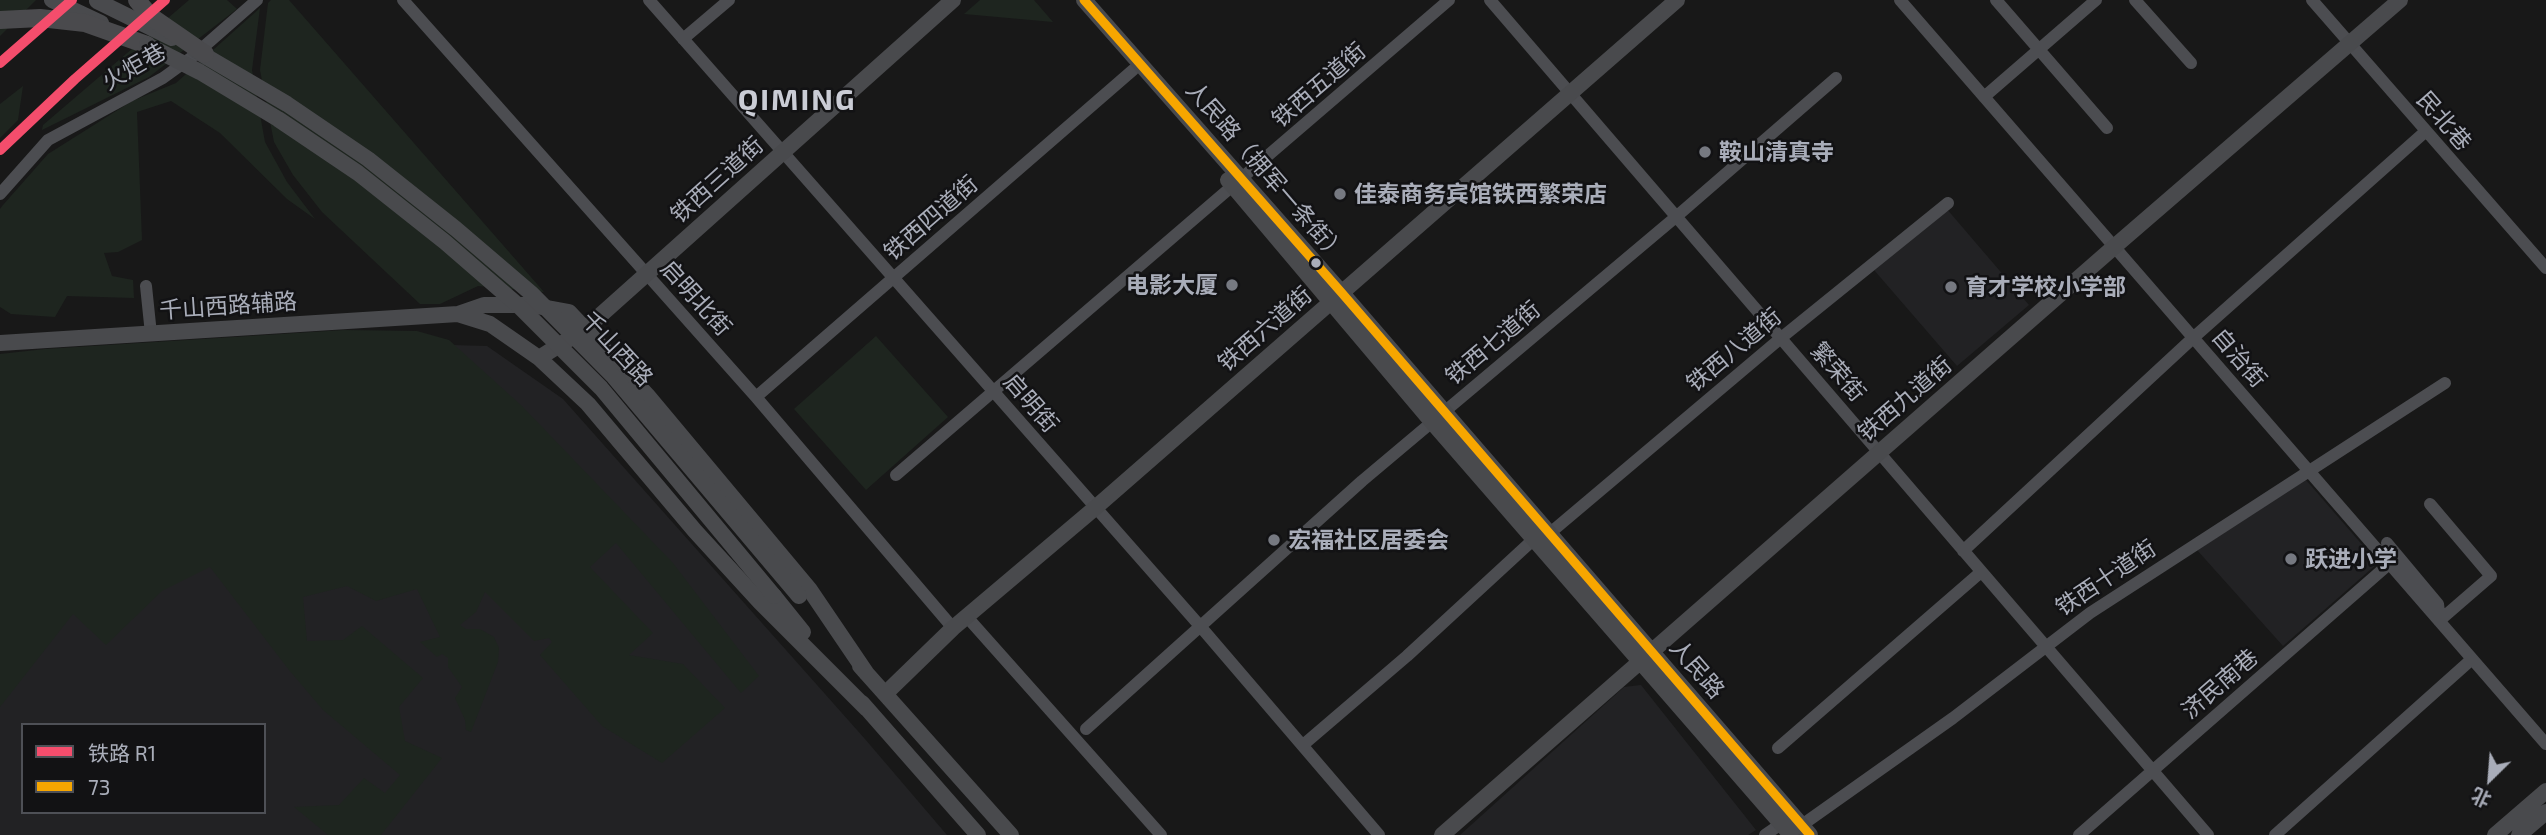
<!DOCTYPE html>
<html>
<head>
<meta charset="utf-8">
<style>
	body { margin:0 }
	#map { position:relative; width:2546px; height:835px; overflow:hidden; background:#181818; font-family:"Exo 2","Noto Sans SC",sans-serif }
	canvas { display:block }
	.legend { position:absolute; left:21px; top:723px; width:245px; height:91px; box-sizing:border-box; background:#121214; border:2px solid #4e5056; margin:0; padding:9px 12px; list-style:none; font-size:21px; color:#a9adb9 }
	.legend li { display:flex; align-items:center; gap:14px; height:35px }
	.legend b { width:35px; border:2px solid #4e5056 }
	.north { position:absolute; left:2455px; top:744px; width:70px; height:70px; -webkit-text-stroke:5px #121214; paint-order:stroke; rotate:205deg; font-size:19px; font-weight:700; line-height:28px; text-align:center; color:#a9adb9 }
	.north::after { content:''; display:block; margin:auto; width:24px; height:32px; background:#a9adb9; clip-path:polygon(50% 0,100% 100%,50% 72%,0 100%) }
</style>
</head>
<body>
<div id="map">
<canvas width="2546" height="835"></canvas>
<ul class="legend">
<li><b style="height:9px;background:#f44d6c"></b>铁路 R1</li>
<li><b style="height:9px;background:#f7a600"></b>73</li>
</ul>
<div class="north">北</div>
</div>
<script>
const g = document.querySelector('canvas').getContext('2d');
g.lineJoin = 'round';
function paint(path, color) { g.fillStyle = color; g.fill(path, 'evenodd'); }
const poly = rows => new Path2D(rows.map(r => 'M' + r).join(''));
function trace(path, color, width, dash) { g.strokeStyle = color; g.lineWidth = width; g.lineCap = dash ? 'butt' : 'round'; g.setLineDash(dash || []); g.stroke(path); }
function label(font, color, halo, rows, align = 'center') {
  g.font = font + ' "Exo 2","Noto Sans SC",sans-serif'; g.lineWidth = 5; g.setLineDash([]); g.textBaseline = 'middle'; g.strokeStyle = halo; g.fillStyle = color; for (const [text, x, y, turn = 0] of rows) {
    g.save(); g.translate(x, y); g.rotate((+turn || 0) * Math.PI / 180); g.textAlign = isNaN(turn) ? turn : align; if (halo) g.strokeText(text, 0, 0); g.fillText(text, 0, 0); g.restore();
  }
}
const built = poly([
	[1946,208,2029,305,1957,366,1874,270],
	[416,344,487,346,563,399,865,739,947,835,0,835,0,361],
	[23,725,264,725,264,812,23,812],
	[2306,480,2378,563,2283,646,2197,550],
	[1641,685,1756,830,1748,835,1460,835,1624,687]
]);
const green = poly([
	[0,0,36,0,0,36],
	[189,0,227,0,237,9,149,77,42,130,43,125],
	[271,0,289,0,544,292,478,286,440,304,420,304,322,212,293,175,274,142,260,70,268,3],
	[980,0,1034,0,1053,22,964,14],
	[260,8,252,70,265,142,287,182,315,219,287,199,220,133,171,101,137,112,142,240,118,252,104,253,112,276,133,280,134,298,67,296,55,317,11,314,0,307,0,209,3,205,48,154,132,101,176,83],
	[23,86,18,120,0,138,0,104],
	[344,330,417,331,449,340,522,406,673,563,759,676,741,693,616,543,590,567,653,633,629,655,683,664,725,708,662,763,602,726,540,655,552,642,549,638,534,641,485,592,476,612,460,625,466,629,480,629,494,637,499,648,498,662,471,732,466,730,465,720,455,698,462,687,448,667,448,658,442,654,437,657,420,642,440,637,417,589,376,601,347,586,303,597,307,641,343,640,362,626,423,678,399,707,405,741,442,758,381,835,328,835,294,807,339,805,364,778,385,793,400,775,323,710,289,670,210,567,162,591,106,645,73,614,0,707,0,354,45,349],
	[876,336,948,417,866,490,794,409]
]);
const minor = poly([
	[403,0,756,397,953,628],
	[649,0,1200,626,1379,835],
	[1490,0,2208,835],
	[1900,0,2546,744],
	[1996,0,2107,128],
	[2135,0,2191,63],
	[2312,0,2546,268],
	[683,39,729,0],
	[1984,97,2096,0],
	[0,194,48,140,163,78,192,57,257,0],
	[146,286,151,334],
	[756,397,1133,70],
	[896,475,1449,0],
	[2430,504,2491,576,2439,621],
	[1550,533,1781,338,1948,203],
	[2387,543,2438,604,2440,620],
	[1963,551,2193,338,2426,131],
	[967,617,1161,835],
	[1086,729,1362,481,1677,216,1836,78],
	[1303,745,1407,656,1534,539],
	[1778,748,1981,572],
	[1802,825,1953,718,2090,613,2445,383],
	[1765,835,1781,824],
	[2079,835,2389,564],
	[2275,835,2472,659]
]);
const major = poly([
	[52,0,101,23],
	[1084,0,1341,292,1810,835],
	[1228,180,1433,423,1791,835],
	[458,314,490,324,539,358,588,404,695,531,760,602,867,709],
	[0,343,458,314,484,305,531,305,569,312,647,395,810,590,867,674],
	[539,358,585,329,953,0],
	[774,596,803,632],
	[860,666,1011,835],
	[885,694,953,628,1095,508,1677,0],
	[862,703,978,835],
	[1442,835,2114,247,2400,0],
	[2495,835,2546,791],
	[2519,835,2546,812]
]);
const highway = poly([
	[0,20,40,18,85,23,147,45]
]);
const majorBridge = poly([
	[97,1,172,38],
	[147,45,200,72,278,119,358,173,445,242,520,307,601,388,774,596],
	[195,50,287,104,368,159,456,229,532,294,614,377,799,596]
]);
const highwayBridge = poly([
	[137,0,150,16,205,54]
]);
const bus1 = poly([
	[1084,0,1341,292,1810,835]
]);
const rail1 = poly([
	[0,63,72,0],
	[0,150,75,79,165,0]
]);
const markers = [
	[1705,152,7,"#767981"],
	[1340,194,7,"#767981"],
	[1316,263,6,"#a9adb9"],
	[1232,285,7,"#767981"],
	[1951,287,7,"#767981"],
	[1274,540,7,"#767981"],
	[2291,559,7,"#767981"]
];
const streetNames = [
	["火炬巷",134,67,-30],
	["铁西五道街",1319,85,-41],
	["民北巷",2444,121,49],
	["人民路（拥军一条街）",1266,172,49],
	["铁西三道街",717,180,-42],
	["铁西四道街",931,218,-41],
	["启明北街",696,298,48],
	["千山西路辅路",228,306,-4],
	["铁西六道街",1265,329,-41],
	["铁西七道街",1493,343,-40],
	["千山西路",617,349,47],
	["铁西八道街",1734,350,-40],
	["自治街",2239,358,49],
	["繁荣街",1838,372,49],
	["铁西九道街",1905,399,-41],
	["启明街",1031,403,49],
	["铁西十道街",2106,578,-34],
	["人民路",1697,669,49],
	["济民南巷",2220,684,-41]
];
const poiNames = [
	["鞍山清真寺",1719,152],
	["佳泰商务宾馆铁西繁荣店",1354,194],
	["电影大厦",1218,285,"right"],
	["育才学校小学部",1965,287],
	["宏福社区居委会",1288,540],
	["跃进小学",2305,559]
];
const districtNames = [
	["QIMING",797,100]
];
paint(built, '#222224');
paint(green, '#1e251f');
trace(minor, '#4c4d51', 12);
trace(major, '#494a4d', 16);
trace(highway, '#4a4a4d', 18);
trace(majorBridge, '#494a4d', 16);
trace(highwayBridge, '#4a4a4d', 18);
trace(bus1, '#f7a600', 9);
trace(rail1, '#f44d6c', 10);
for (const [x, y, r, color] of markers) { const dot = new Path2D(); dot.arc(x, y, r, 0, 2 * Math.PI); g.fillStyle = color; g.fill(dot); trace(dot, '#121214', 2.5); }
label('23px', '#a9adb9', '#121214', streetNames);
label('bold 23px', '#a9adb9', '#121214', poiNames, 'left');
g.letterSpacing = '2px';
label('bold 30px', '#caccd5', '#121214', districtNames);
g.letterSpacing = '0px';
</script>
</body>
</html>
